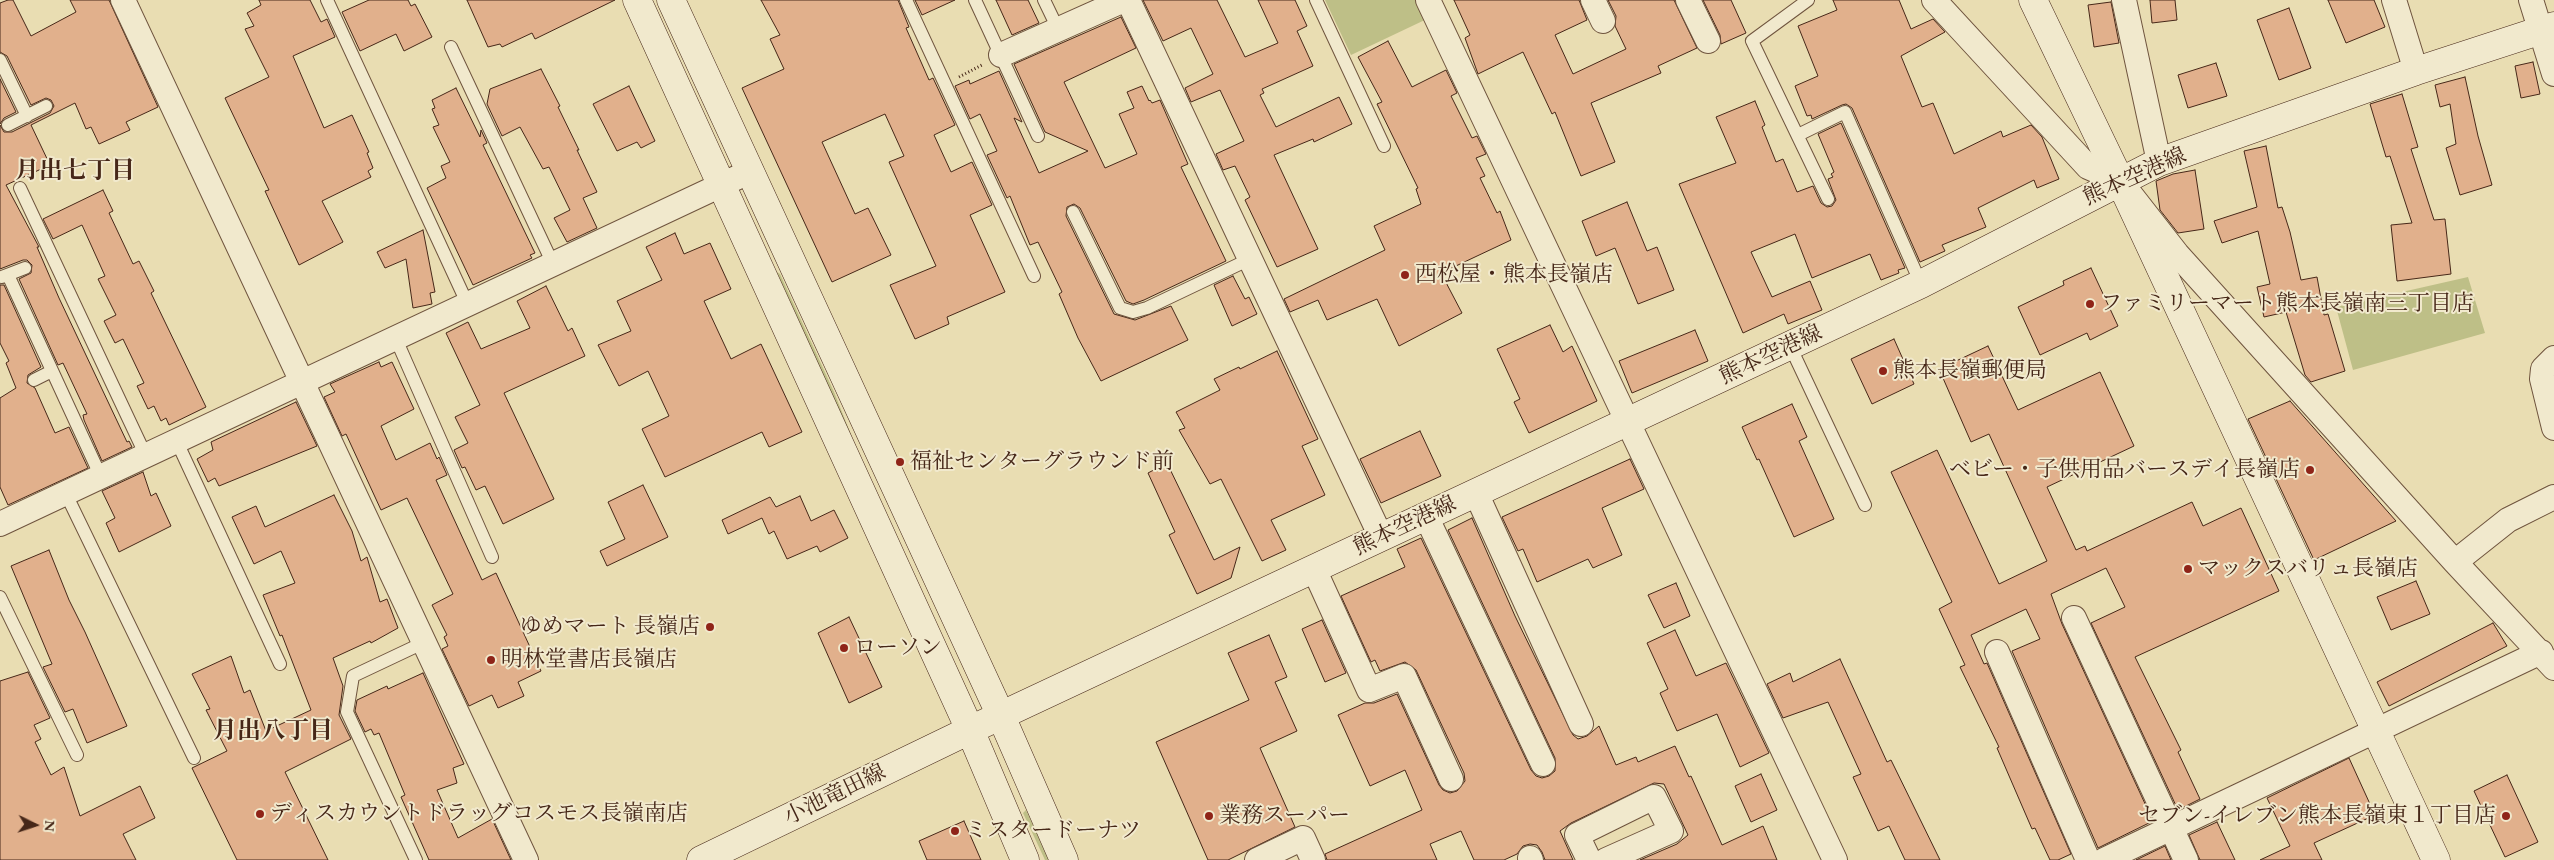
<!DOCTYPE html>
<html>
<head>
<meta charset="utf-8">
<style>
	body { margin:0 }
	#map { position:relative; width:2554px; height:860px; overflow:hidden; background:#e9ddb2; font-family:"EB Garamond",serif }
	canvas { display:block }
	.north { position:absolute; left:10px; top:800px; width:50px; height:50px; -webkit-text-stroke:4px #f1e9cd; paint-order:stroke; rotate:94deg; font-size:14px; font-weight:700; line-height:20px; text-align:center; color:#462718 }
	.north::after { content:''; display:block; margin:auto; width:18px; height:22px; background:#462718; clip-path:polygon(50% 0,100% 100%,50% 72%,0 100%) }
</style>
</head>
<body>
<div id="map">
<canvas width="2554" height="860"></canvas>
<div class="north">N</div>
</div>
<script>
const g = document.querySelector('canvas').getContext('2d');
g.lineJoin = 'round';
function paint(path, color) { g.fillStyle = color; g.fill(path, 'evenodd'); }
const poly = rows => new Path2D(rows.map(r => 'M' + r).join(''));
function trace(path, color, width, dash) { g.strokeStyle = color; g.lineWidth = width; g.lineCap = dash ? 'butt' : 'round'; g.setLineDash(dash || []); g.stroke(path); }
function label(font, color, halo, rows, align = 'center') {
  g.font = font + ' "EB Garamond","Noto Serif JP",serif'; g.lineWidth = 4; g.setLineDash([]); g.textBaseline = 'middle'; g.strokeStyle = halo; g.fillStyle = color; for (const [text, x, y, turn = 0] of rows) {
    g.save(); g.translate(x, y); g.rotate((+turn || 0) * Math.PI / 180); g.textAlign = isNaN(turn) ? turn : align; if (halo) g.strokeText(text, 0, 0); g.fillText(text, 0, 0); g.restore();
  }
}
const green = poly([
	[1325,0,1420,0,1429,18,1351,55],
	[777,272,780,274,834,392,862,462],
	[2468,277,2485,333,2353,370,2336,307],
	[1026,810,1049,860,1045,860,1023,813]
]);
const building = poly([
	[8,0,13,0,31,36,76,12,70,0,109,0,158,107,126,122,130,130,99,144,91,127,86,129,75,103,31,125,50,165,6,185,39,247,37,247,59,298,127,442,129,441,132,447,102,461,84,420,83,415,87,414,63,363,58,365,19,279,31,273,32,265,27,260,23,260,0,269,0,125,4,132,12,132,50,113,54,106,51,100,46,98,31,105,7,56,0,52,0,3,8,0],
	[259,0,310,0,321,22,327,19,335,37,293,56,324,128,352,115,369,152,367,153,373,168,368,171,371,177,322,201,343,242,299,265,265,191,269,190,225,98,269,77,245,29,254,26,247,13,261,5,259,0],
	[369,0,408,0,411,6,415,4,432,37,404,51,396,34,360,51,342,12,369,0],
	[467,0,615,0,535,39,532,33,502,47,500,44,488,47,467,0],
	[761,0,898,0,909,27,906,28,929,80,933,78,955,125,934,135,951,172,972,162,992,205,970,215,1005,292,947,317,949,324,915,339,890,285,936,266,889,162,904,156,885,114,822,142,855,214,868,208,891,255,832,282,742,88,784,69,770,39,780,35,761,0],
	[915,0,955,0,922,15,915,0],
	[996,0,1028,0,1039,23,1012,35,996,0],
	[1143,0,1217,0,1245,57,1278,43,1258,0,1295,0,1307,26,1297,31,1313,66,1262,89,1264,93,1260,95,1276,127,1339,97,1352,124,1314,142,1313,139,1274,155,1318,249,1277,267,1245,200,1250,197,1235,166,1223,170,1216,154,1244,141,1220,90,1191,102,1185,88,1213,74,1191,28,1163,41,1143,0],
	[1454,0,1579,0,1587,20,1555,35,1573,74,1626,49,1615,26,1616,16,1608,0,1674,0,1697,48,1658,66,1661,73,1591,103,1615,162,1581,176,1555,112,1552,114,1523,52,1478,74,1465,38,1470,35,1454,0],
	[1703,0,1731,0,1746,33,1721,44,1720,35,1703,0],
	[1833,0,1899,0,1911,29,1933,19,1945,32,1901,56,1922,107,1933,103,1954,154,2001,131,2003,137,2031,125,2042,137,2059,179,2037,188,2034,180,1978,208,1986,227,1942,245,1945,251,1920,262,1852,108,1846,104,1842,105,1812,119,1811,115,1807,116,1795,86,1818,76,1798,26,1837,10,1833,0],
	[2150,0,2175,0,2177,20,2152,23,2150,0],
	[2328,0,2374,0,2385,27,2346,43,2328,0],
	[2111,2,2119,43,2094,47,2088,5,2111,2],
	[2289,8,2311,68,2279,80,2257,20,2289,8],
	[1121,17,1136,48,1064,82,1105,168,1137,154,1119,114,1134,108,1127,92,1142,86,1149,101,1150,100,1152,103,1160,100,1188,164,1181,167,1226,261,1144,300,1133,304,1126,301,1080,208,1074,204,1067,207,1066,216,1114,314,1135,320,1171,306,1188,340,1101,381,1078,338,1059,294,1062,292,1038,242,1030,245,1010,196,1007,198,987,155,997,151,980,114,970,119,955,86,969,80,970,84,999,71,1022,122,1014,118,1039,173,1088,151,1045,132,1014,64,1121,17],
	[1388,41,1412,87,1446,70,1457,93,1451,96,1472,138,1477,136,1486,154,1476,158,1485,176,1480,178,1497,213,1500,211,1511,240,1441,273,1462,313,1399,346,1377,299,1327,320,1318,300,1290,312,1284,299,1385,250,1374,226,1421,204,1416,189,1418,188,1377,104,1382,102,1358,57,1388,41],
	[2533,62,2540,94,2521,98,2515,66,2533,62],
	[2216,63,2227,96,2188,108,2178,75,2216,63],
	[541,69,560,106,558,107,579,150,577,150,597,192,583,198,597,228,567,242,554,218,570,210,549,167,543,169,520,127,502,136,487,104,490,89,541,69],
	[2465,77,2478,136,2492,185,2460,195,2446,148,2456,144,2450,104,2440,107,2435,85,2465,77],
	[0,79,16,112,4,118,0,124,0,79],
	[629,86,655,141,641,148,637,142,617,151,593,104,629,86],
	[456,88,480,137,481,130,487,143,483,145,535,253,530,255,532,258,473,285,427,188,446,178,441,166,450,162,433,127,439,125,432,109,435,108,432,100,456,88],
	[2402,94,2418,147,2411,149,2434,220,2445,219,2451,274,2397,281,2391,225,2412,223,2390,156,2386,157,2370,104,2402,94],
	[1755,101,1765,125,1762,127,1776,162,1783,159,1797,192,1813,186,1821,203,1827,207,1832,206,1836,200,1828,179,1833,177,1831,174,1834,172,1818,134,1841,123,1905,268,1898,270,1899,273,1881,280,1870,254,1812,278,1795,234,1751,252,1772,297,1810,281,1822,310,1788,324,1784,314,1743,333,1679,184,1736,163,1716,117,1755,101],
	[2266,146,2278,208,2282,207,2290,232,2301,280,2317,277,2324,315,2328,314,2345,371,2311,382,2305,375,2286,312,2264,317,2257,287,2270,284,2258,231,2222,243,2214,221,2257,207,2244,151,2266,146],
	[2195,170,2204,229,2178,233,2160,210,2156,181,2173,174,2195,170],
	[103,190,113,211,109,213,133,264,139,261,154,291,151,293,206,407,169,425,166,418,161,421,154,406,148,409,137,386,144,383,123,339,115,343,104,321,116,315,98,279,105,276,82,225,53,239,43,219,103,190],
	[1627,202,1647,251,1657,247,1674,290,1638,304,1615,248,1596,256,1582,221,1627,202],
	[423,230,435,292,430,293,432,304,413,308,406,259,385,268,377,252,423,230],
	[675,233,684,254,710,243,731,289,704,301,731,359,761,344,802,432,769,447,762,432,665,477,642,429,669,416,648,371,619,386,598,345,631,331,617,301,662,280,646,247,675,233],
	[2091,268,2118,326,2090,340,2087,333,2040,355,2018,307,2064,285,2063,281,2091,268],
	[1233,276,1245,299,1249,297,1257,314,1232,326,1214,285,1233,276],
	[0,285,4,285,41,367,28,375,27,383,35,388,55,433,69,427,88,468,8,505,0,487,0,398,16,388,6,363,9,361,0,343,0,285],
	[546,286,568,331,572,328,585,356,504,393,554,499,503,524,485,486,476,490,465,467,462,468,454,450,468,443,455,417,480,405,446,333,468,322,481,349,530,328,517,301,546,286],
	[1550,325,1563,352,1572,346,1597,401,1529,433,1514,402,1520,399,1497,349,1550,325],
	[1695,330,1708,361,1632,393,1619,361,1695,330],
	[1894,339,1914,384,1872,404,1851,359,1894,339],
	[1988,346,2018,410,2100,372,2134,446,2047,487,2076,550,2085,546,2087,551,2192,502,2203,526,2241,508,2279,591,2135,657,2181,750,2178,752,2200,799,2178,810,2091,623,2125,607,2106,568,2051,594,2062,624,2153,821,2098,848,2012,651,2040,639,2026,609,1971,635,1984,664,1987,663,2071,854,2058,860,2050,860,2035,828,2032,829,1997,748,1999,747,1960,667,1965,665,1939,609,1952,602,1891,472,1937,450,1999,584,2047,561,1989,434,1971,442,1939,369,1988,346],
	[1277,351,1318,439,1302,446,1325,495,1271,520,1286,550,1262,561,1221,479,1210,484,1179,430,1185,428,1176,412,1220,390,1214,379,1239,367,1240,369,1277,351],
	[379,362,381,367,392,362,414,409,381,426,396,460,430,443,437,459,439,457,447,475,436,480,482,580,496,573,541,671,518,682,524,696,498,708,492,695,469,706,442,649,448,646,444,637,447,635,432,605,453,594,407,498,381,510,346,434,342,436,324,397,335,392,330,384,379,362],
	[2290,401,2396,521,2314,560,2248,419,2290,401],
	[296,402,317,446,219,486,215,478,208,482,197,459,213,450,211,442,296,402],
	[1792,404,1807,437,1799,441,1834,519,1794,537,1759,459,1757,460,1742,427,1792,404],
	[1420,431,1441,476,1381,503,1360,459,1420,431],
	[1630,459,1644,489,1602,508,1622,555,1593,568,1588,559,1537,582,1523,549,1518,551,1502,517,1630,459],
	[1167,463,1214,560,1240,547,1231,578,1197,594,1169,535,1175,532,1148,473,1167,463],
	[143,472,151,496,156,493,171,526,119,552,106,523,115,518,102,491,143,472],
	[643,485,668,537,607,566,600,551,625,539,608,502,643,485],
	[334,495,352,531,361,561,367,557,380,602,387,599,398,628,371,643,370,641,333,658,343,686,339,715,351,739,285,772,328,860,237,860,192,768,227,751,206,710,210,709,192,674,231,656,244,693,250,690,266,731,311,710,282,635,280,636,263,595,295,583,281,551,254,564,232,517,256,506,265,527,334,495],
	[800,496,811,521,834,510,848,538,820,552,817,546,787,559,774,531,769,534,762,518,728,534,722,520,770,497,776,507,800,496],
	[1472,518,1515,616,1573,735,1578,739,1587,736,1599,726,1616,765,1636,757,1638,762,1675,746,1689,777,1691,776,1722,845,1763,826,1777,860,1640,860,1677,844,1688,835,1664,784,1654,783,1571,823,1560,831,1573,860,1545,860,1542,852,1537,845,1530,844,1523,846,1517,854,1504,860,1474,860,1461,831,1430,844,1437,860,1327,860,1325,854,1422,810,1405,770,1370,786,1338,715,1365,703,1374,703,1397,694,1439,785,1443,790,1450,793,1457,791,1465,781,1464,773,1416,670,1405,662,1380,671,1375,660,1371,662,1341,596,1405,567,1397,549,1421,538,1531,770,1536,776,1542,778,1549,776,1555,771,1555,758,1448,530,1472,518],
	[49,550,69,600,85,632,127,726,87,743,73,709,65,712,43,667,52,664,11,566,49,550],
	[2416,581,2430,614,2391,630,2377,597,2416,581],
	[1676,583,1690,616,1664,628,1648,595,1676,583],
	[849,617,882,687,849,703,818,633,849,617],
	[1322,620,1346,673,1325,682,1302,629,1322,620],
	[2493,623,2507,646,2389,706,2377,682,2493,623],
	[1675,630,1696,676,1726,663,1769,753,1740,767,1717,714,1677,731,1660,693,1668,689,1647,643,1675,630],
	[1269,635,1287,677,1275,682,1297,731,1260,748,1295,827,1228,860,1208,860,1156,742,1249,700,1228,653,1269,635],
	[1840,659,1887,762,1891,760,1940,860,1905,860,1889,826,1878,831,1853,777,1861,774,1828,702,1783,718,1767,684,1790,673,1793,682,1840,659],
	[28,672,50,718,34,725,41,739,35,742,51,775,64,767,80,816,140,786,155,818,123,834,136,860,0,860,0,681,28,672],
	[423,673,464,764,453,768,457,783,437,790,458,838,492,819,511,860,429,860,401,797,405,795,379,733,374,735,371,729,365,732,355,711,357,700,387,686,388,689,423,673],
	[2349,758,2375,815,2314,843,2322,860,2260,860,2290,846,2267,798,2349,758],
	[1761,774,1777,810,1751,822,1735,786,1761,774],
	[2507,775,2538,842,2505,857,2474,791,2507,775],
	[964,821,981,860,927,860,919,841,964,821],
	[2217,822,2235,860,2200,860,2189,835,2217,822],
	[2165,846,2171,860,2136,860,2165,846]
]);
const path = poly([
	[959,77,982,65]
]);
const lane = poly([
	[327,0,468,305],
	[906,0,1034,276],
	[975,0,1038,136],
	[1044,0,1058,29],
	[1316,0,1384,146],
	[1808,0,1752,41,1828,199],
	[451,47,553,264],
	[0,60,27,116],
	[8,125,46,106],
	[1798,135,1845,112,1921,284],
	[20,188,146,456],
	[1073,212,1120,308,1133,312,1147,308,1250,259],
	[8,275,101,477],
	[2,277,25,268],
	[396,339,492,557],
	[1790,346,1865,505],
	[34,380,52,371],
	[177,442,280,664],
	[66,494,194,758],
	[0,597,77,755],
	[416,860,347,712,353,676,425,642]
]);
const street = poly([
	[123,0,526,860],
	[1128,0,1381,537],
	[1428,0,1835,860],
	[1593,0,1603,21],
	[1688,0,1708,41],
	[1934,0,2088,167,2120,181,2177,254,2455,562,2554,668],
	[2124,0,2159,162],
	[2394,0,2416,71],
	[2531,0,2554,74],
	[1001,55,1124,0],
	[2554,358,2543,369,2542,379,2554,428],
	[1476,493,1581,724],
	[1426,516,1543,764],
	[0,524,751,171],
	[2455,562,2508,520,2554,497],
	[1314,569,1369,690,1404,676,1451,779],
	[2074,618,2186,860],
	[1997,652,2088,860],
	[1530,858,1531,860],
	[1257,860,1303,838,1313,860],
	[1589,860,1577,835,1654,797,1671,831,1606,860],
	[2104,860,2541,652]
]);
const secondary = poly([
	[637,0,970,730,1025,860],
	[671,0,1001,716,1064,860],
	[2033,0,2120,181,2436,860],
	[701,860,970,730,1921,284,2159,162,2416,71,2554,26]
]);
const markers = [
	[1405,275,5,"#8f2418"],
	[2090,304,5,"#8f2418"],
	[1883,371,5,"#8f2418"],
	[900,462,5,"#8f2418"],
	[2310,470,5,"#8f2418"],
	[2188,569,5,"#8f2418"],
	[710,627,5,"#8f2418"],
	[844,648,5,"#8f2418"],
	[491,660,5,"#8f2418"],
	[260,814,5,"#8f2418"],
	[1209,816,5,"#8f2418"],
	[2506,816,5,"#8f2418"],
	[955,831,5,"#8f2418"]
];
const streetNames = [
	["熊本空港線",2135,177,-24],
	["熊本空港線",1771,355,-25],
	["熊本空港線",1405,526,-25],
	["小池竜田線",835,795,-26]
];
const poiNames = [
	["西松屋・熊本長嶺店",1415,275],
	["ファミリーマート熊本長嶺南三丁目店",2100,304],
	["熊本長嶺郵便局",1893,371],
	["福祉センターグラウンド前",910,462],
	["ベビー・子供用品バースデイ長嶺店",2300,470,"right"],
	["マックスバリュ長嶺店",2198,569],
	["ゆめマート 長嶺店",700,627,"right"],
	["ローソン",854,648],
	["明林堂書店長嶺店",501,660],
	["ディスカウントドラッグコスモス長嶺南店",270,814],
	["業務スーパー",1219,816],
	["セブン-イレブン熊本長嶺東１丁目店",2496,816,"right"],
	["ミスタードーナツ",965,831]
];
const neighbourhoodNames = [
	["月出七丁目",75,171],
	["月出八丁目",273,731]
];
paint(green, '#bebf87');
paint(building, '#e1b08c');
trace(building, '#462718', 1);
trace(lane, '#6f543e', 14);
trace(street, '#6f543e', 26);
trace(secondary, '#462718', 29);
trace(path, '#462718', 3, [1, 2.5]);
trace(lane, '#f1e9cd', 12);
trace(street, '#f1e9cd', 24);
trace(secondary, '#f1e9cd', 28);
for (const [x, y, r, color] of markers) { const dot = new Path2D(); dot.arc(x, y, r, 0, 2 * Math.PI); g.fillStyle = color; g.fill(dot); trace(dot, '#f1e9cd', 2); }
label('22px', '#462718', '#f1e9cd', streetNames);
label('22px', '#462718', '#f1e9cd', poiNames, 'left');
label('bold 24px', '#462718', '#f1e9cd', neighbourhoodNames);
</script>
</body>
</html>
